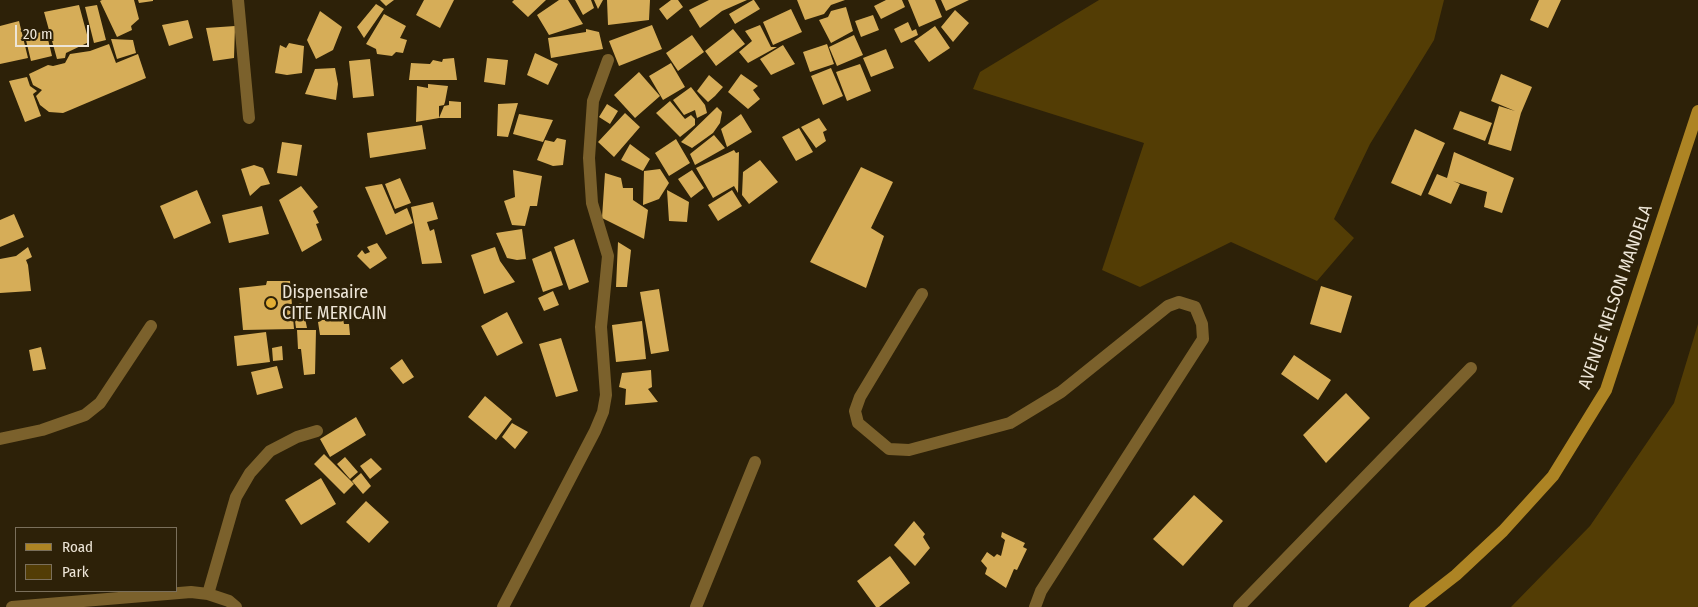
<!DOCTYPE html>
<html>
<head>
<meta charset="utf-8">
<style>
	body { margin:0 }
	#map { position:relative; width:1698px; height:607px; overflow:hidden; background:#2d2108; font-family:"Fira Sans Condensed",sans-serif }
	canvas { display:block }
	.legend { position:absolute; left:15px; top:527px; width:162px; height:65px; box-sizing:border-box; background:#2d2108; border:1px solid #7a6f5b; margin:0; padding:6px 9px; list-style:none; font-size:15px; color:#ede5d7 }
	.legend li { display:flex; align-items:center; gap:10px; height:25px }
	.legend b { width:25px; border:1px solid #7a6f5b }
	.scale { position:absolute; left:15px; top:25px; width:74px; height:22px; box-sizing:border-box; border:2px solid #ede5d7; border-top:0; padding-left:6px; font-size:15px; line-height:18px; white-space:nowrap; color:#ede5d7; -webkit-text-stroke:4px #2d2108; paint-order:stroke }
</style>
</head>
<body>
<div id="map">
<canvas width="1698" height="607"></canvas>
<ul class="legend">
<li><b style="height:6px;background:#ad8424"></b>Road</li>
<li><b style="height:14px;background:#533d05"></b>Park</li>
</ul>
<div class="scale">20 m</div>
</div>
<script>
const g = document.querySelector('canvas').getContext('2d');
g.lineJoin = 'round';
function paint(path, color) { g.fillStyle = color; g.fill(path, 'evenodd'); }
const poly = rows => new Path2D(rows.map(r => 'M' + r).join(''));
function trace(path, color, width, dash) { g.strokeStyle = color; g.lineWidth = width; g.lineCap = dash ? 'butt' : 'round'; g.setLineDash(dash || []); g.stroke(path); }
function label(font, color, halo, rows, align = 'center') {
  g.font = font + ' "Fira Sans Condensed",sans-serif'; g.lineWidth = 5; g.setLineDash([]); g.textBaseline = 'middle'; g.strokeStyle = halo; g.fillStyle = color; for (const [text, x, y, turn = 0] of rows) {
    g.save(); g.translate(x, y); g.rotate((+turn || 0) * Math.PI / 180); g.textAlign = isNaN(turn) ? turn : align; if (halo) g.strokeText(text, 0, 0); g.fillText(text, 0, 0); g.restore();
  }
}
const green = poly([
	[1099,0,1444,0,1434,40,1370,144,1334,219,1354,238,1317,281,1231,242,1140,287,1102,270,1144,143,973,89,980,72],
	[1698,324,1698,607,1511,607,1590,526,1674,403]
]);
const building = poly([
	[102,0,134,0,139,19,131,26,132,30,117,37,100,1],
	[138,0,153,0,153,1,139,3],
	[380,0,394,0,386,6],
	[424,0,454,0,440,28,416,15],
	[514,0,546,0,528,17,512,2],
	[559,0,568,0,583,24,549,35,537,15],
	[575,0,591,0,594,8,583,15],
	[594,0,603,0,598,9],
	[607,0,650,0,649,20,608,25],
	[671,0,678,0,683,7,667,20,659,9],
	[709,0,747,0,722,11,700,28,689,10],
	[753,0,754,0,760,9,735,24,729,14],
	[797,0,845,0,831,5,824,14,805,20],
	[886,0,902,0,905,7,881,19,874,6],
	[908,0,935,0,942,17,919,27],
	[941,0,969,0,946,11],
	[1539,0,1561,0,1548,28,1530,20],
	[376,4,384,9,364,38,357,27],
	[79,5,89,42,66,53,65,58,57,59,44,12],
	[97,5,106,40,94,43,85,7],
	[846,7,853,31,831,43,819,20,828,17,831,11],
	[791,9,802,32,773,45,763,22],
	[955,10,969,23,953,42,941,27],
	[320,11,342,27,333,50,316,59,307,40],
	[384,14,406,26,400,38,407,40,403,53,396,52,392,56,377,54,376,49,366,44],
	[873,15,879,30,861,37,855,21],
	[188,20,193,38,169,46,162,25],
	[19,21,28,58,0,64,0,26],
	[908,22,912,31,916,29,918,35,901,43,894,29],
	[652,25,662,49,619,66,609,41],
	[760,25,771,47,777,47,748,63,739,52,752,41,745,31],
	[235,26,234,58,213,61,206,28],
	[935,26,950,48,929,62,914,41],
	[586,29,599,32,603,49,551,58,548,38,586,32],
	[733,29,745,44,716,66,705,51],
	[46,31,52,56,31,61,25,36],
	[692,35,704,52,678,71,666,53],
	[854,35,863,55,837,66,829,47],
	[111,39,133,40,136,53,117,59],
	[289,43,304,46,302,73,287,75,275,73,280,45,286,48],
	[109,44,116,63,138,54,146,78,63,113,49,112,40,105,36,96,42,90,33,85,29,74,48,65,53,66,65,63,70,54,90,51],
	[827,44,834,64,810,72,803,52],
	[783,45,795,64,771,75,760,59],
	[886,49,894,68,871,77,863,58],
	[535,53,558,64,548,85,527,75],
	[454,58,457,80,409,80,411,63,430,64,433,60,442,62,443,59],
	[487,58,508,60,505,85,484,82],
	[370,59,374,96,353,98,349,61],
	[671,63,685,87,663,100,649,76],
	[860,64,871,91,847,101,836,72],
	[335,68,338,84,336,100,305,94,315,69],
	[831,68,843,96,823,105,811,76],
	[639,72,660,96,635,118,614,95],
	[741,74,758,86,753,90,760,99,748,109,728,92],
	[1501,74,1532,87,1521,113,1511,151,1488,144,1499,106,1515,111,1491,101],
	[709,75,723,87,715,96,708,102,697,91],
	[27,77,30,86,37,91,33,94,41,116,25,122,9,81],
	[428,84,448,86,445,102,444,105,439,106,439,118,416,122,417,86,428,88],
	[691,87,705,105,707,113,697,118,695,110,684,115,673,100],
	[449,101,461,102,461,118,439,118,444,106,449,105],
	[670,101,685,119,691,115,695,119,695,125,680,137,656,113],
	[518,103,508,137,497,136,498,104],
	[607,104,618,111,610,124,599,117],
	[717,107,722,112,720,123,713,133,692,148,681,142],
	[1460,111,1492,123,1485,141,1453,129],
	[625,113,640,127,614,157,598,142],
	[519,114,553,120,543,142,513,134],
	[741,114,752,132,727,147,721,129],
	[819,118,827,130,823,132,826,141,816,148,801,127],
	[422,125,426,149,370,158,367,133],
	[799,128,813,152,796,161,782,137],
	[1415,129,1445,143,1421,196,1391,183],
	[714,135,725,148,695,165,690,154],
	[557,138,566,140,563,165,553,166,537,160,545,140,554,142],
	[676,139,690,163,669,176,655,153],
	[282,142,302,145,297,176,277,173],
	[630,144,650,159,643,171,621,160],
	[734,150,736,153,739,152,738,193,734,186,713,198,696,168],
	[1454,152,1514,178,1502,213,1484,207,1487,192,1453,181,1460,184,1451,204,1428,194,1437,174,1447,178],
	[760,160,778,182,749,204,742,195,743,172],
	[254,165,263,168,270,184,261,186,250,196,241,169],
	[861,167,893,182,871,228,884,236,866,288,810,262],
	[660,169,669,183,659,199,643,205,644,171],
	[513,170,542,176,537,206,530,206,525,226,512,225,504,201,515,197],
	[692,170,704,188,691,198,678,179],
	[605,173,621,178,623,188,633,188,633,200,648,210,644,239,602,218],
	[400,178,411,203,395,209,385,184],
	[382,184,395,214,407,208,413,223,386,235,365,187],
	[301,186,318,207,313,211,319,223,316,224,322,240,302,252,279,200],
	[197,190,211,223,174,239,160,206],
	[667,190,689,202,687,222,669,221],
	[732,190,742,206,718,221,708,205],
	[433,202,438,219,427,222,430,231,434,229,442,263,422,264,411,207],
	[262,206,269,234,229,243,222,215],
	[14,214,24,237,0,247,0,220],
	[522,229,526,259,517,260,507,258,496,233],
	[574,239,589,282,569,290,554,247],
	[618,242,631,250,627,287,616,287],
	[377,243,387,258,370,269,357,256,362,250,365,254,370,252,367,247],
	[28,247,32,257,26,260,28,265,31,291,0,293,0,259,16,256],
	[495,247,500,261,515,282,484,294,471,255],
	[551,251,563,285,543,292,532,259],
	[267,281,290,281,294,329,243,330,239,288,266,285],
	[1321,286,1352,296,1341,333,1310,324],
	[659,289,669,351,651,354,640,292],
	[553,291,559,305,544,311,538,298],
	[301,303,307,315,305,318,307,328,296,328,293,306],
	[346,306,348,318,343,319,344,324,349,324,350,335,320,335,318,322,326,318,325,309],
	[507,312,523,343,497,356,481,326],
	[642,321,646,359,616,362,612,325],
	[297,330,316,330,315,374,304,375,301,349,298,349],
	[266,332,270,362,237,366,234,336],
	[561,338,578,391,556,397,539,344],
	[282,346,283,360,273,361,272,348],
	[41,347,46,369,33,371,29,350],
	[1294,355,1331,380,1318,400,1281,374],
	[402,359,414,377,403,384,390,368],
	[277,366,283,388,257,395,251,372],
	[651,370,652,387,648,389,658,402,625,405,626,389,619,387,622,373],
	[1346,393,1370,418,1326,463,1303,435],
	[485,396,512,419,496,440,468,417],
	[356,417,366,435,330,457,320,439],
	[512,423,528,432,515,449,502,437],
	[324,454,354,484,344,494,314,464],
	[345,457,358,472,350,479,337,464],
	[371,458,382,469,370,479,360,466],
	[361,473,371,486,363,494,352,481],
	[321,478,336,504,301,525,285,500],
	[1194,495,1223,521,1183,566,1153,539],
	[366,501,389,522,369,543,346,522],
	[914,521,925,534,923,537,930,548,915,566,894,545],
	[1002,532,1025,543,1023,547,1027,549,1017,570,1014,569,1006,588,985,574,987,568,981,561,987,552,994,557,997,554,1001,556,1005,540,1001,537],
	[890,556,910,583,879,607,876,607,857,581]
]);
const lane = poly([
	[0,439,42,430,85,415,100,403,151,326],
	[696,607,755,462]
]);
const street = poly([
	[238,0,249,118],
	[922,294,860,397,855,411,858,423,889,449,909,450,1010,423,1061,392,1168,306,1179,302,1195,307,1202,324,1203,339,1041,591,1035,607],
	[208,594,236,497,250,473,270,451,297,437,317,431],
	[12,607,191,592,208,594,229,601,236,607],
	[503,607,595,431,603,412,606,395,601,327,608,256,592,203,589,158,593,101,608,60],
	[1239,607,1471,368]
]);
const secondary = poly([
	[1415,607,1456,575,1503,531,1553,476,1606,390,1698,111]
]);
const markers = [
	[271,303,6,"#e3ae34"]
];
const poiNames = [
	["Dispensaire",282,293],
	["CITE MERICAIN",282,314]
];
const streetNames = [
	["AVENUE NELSON MANDELA",1616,297,-71]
];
paint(green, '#533d05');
paint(building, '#d6ad58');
trace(lane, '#7b612c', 12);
trace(street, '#7b612c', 12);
trace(secondary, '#ad8424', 12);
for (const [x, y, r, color] of markers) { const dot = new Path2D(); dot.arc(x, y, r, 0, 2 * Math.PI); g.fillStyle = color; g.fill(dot); trace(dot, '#2d2108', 2); }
label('18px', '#ede5d7', '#2d2108', poiNames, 'left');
label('18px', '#ede5d7', '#2d2108', streetNames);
</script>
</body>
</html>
